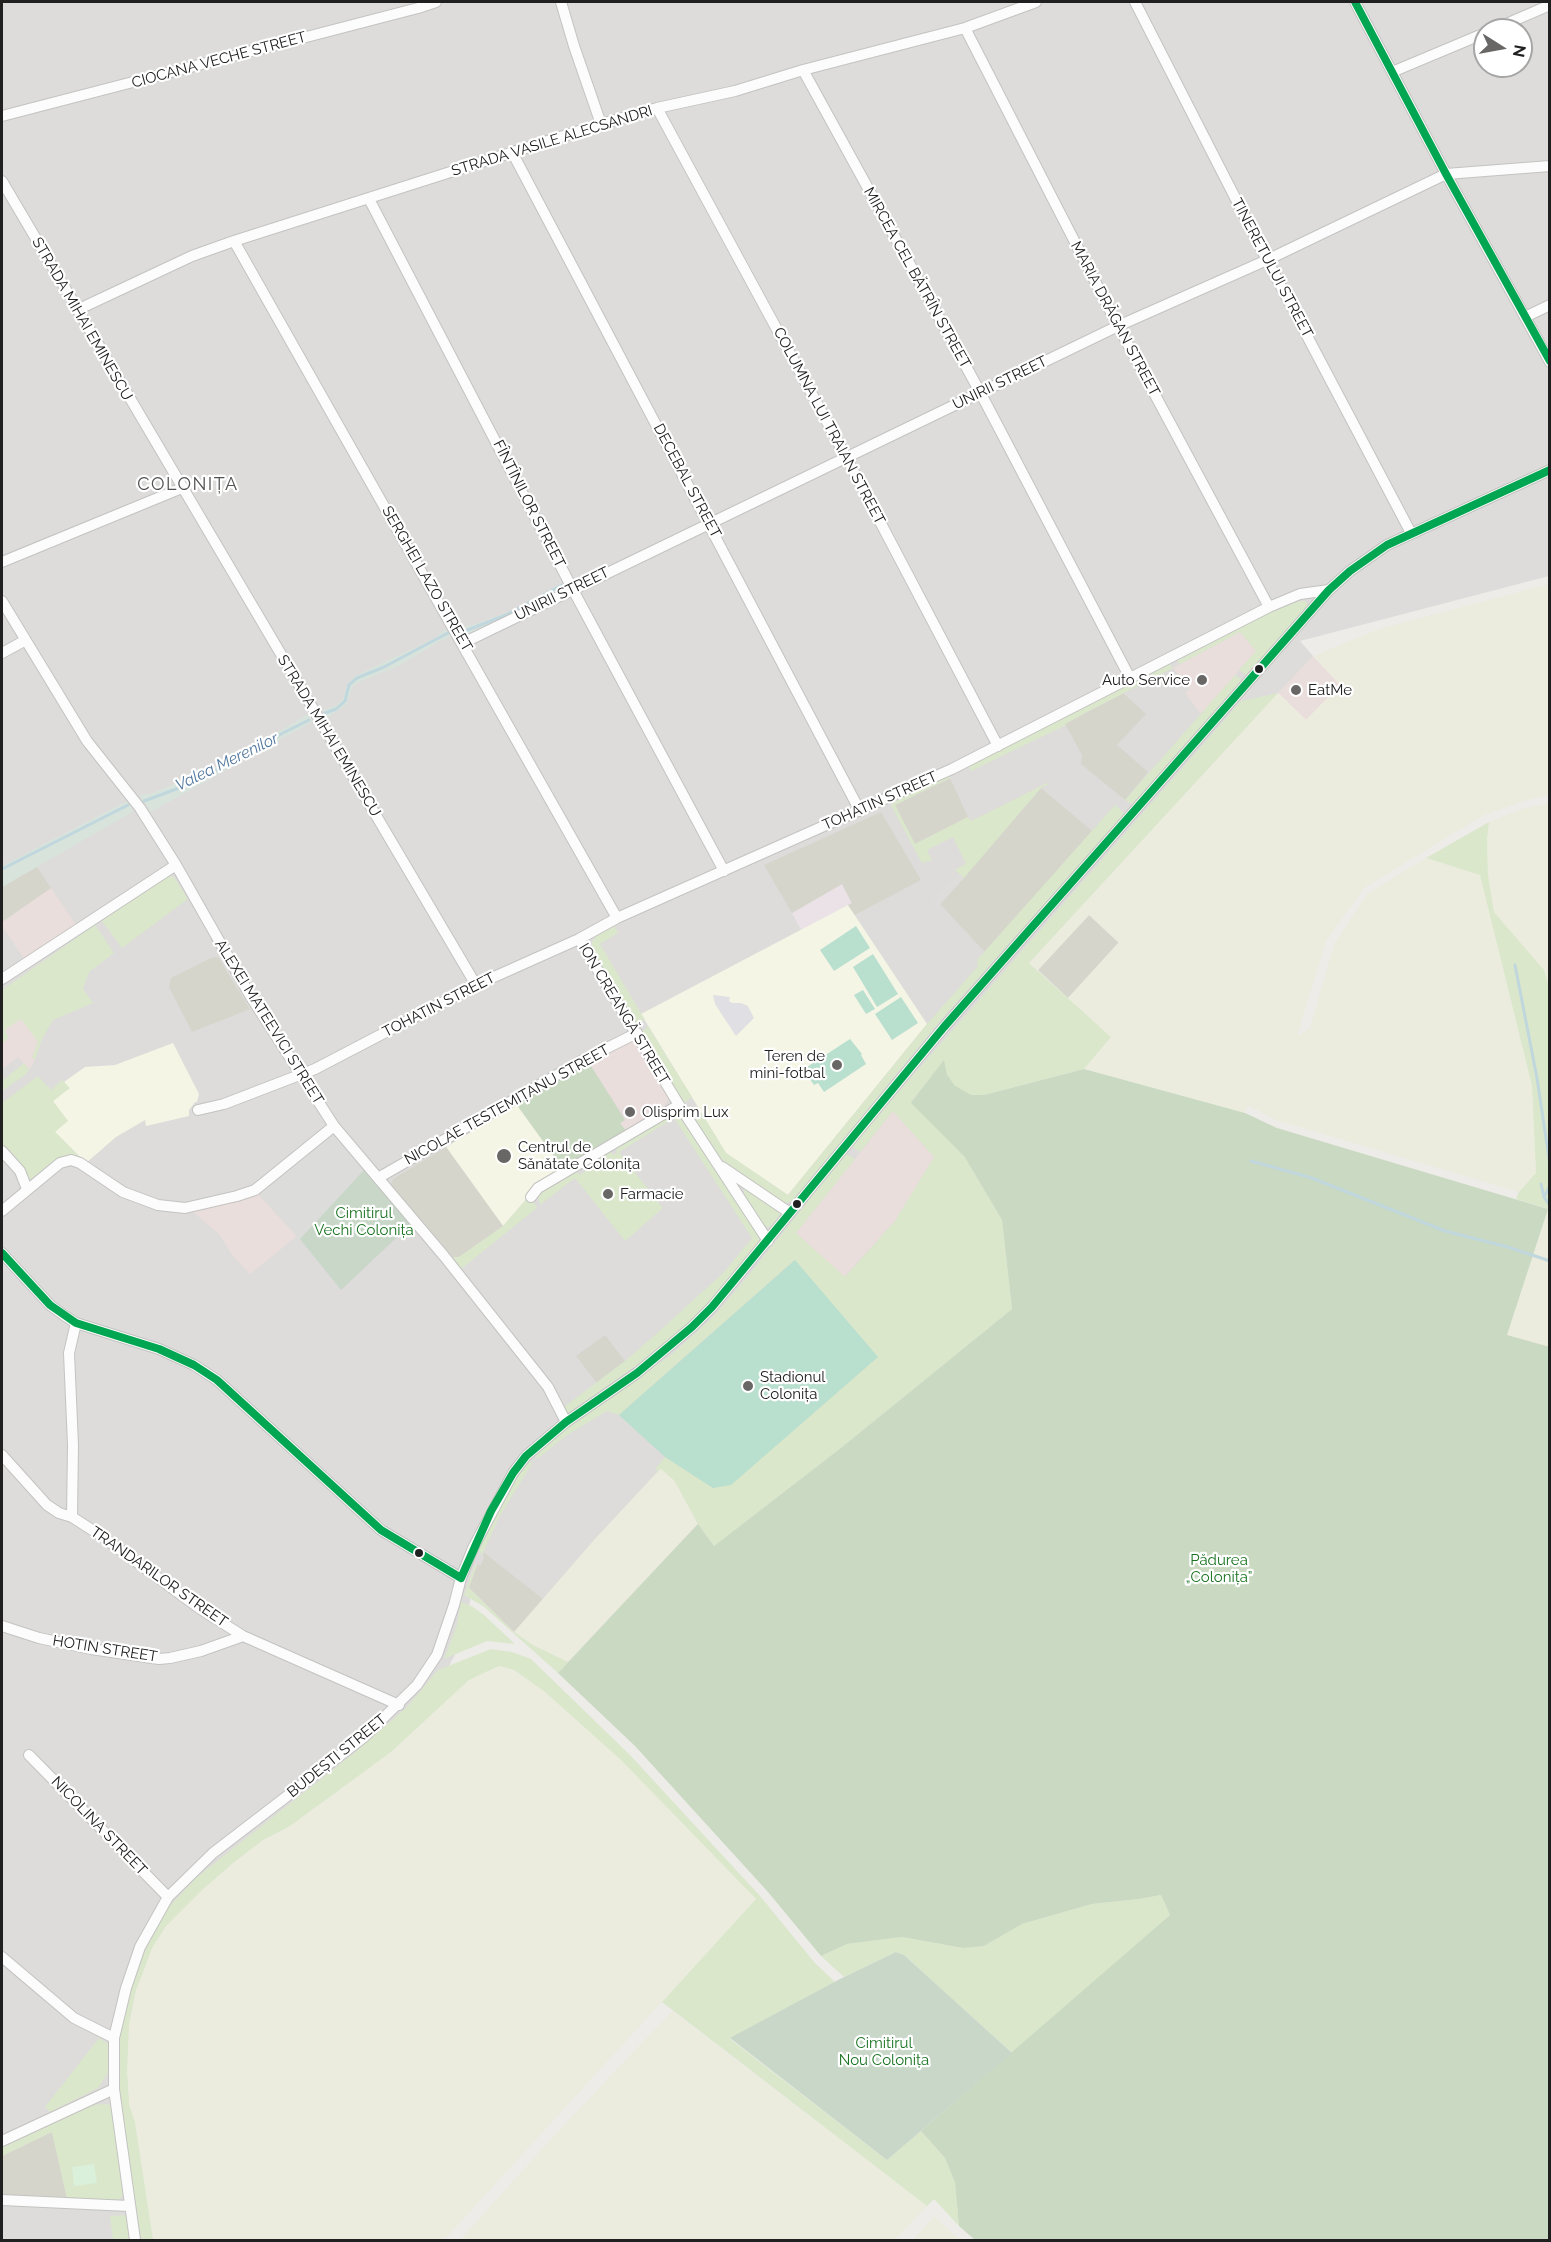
<!DOCTYPE html>
<html>
<head>
<meta charset="utf-8">
<style>
	body { margin:0 }
	#map { position:relative; width:1551px; height:2242px; overflow:hidden; background:#edece9; font-family:Raleway,sans-serif }
	canvas { display:block }
	.frame { position:absolute; inset:0; border:3px solid #202020; pointer-events:none }
	.north { position:absolute; left:1473px; top:18px; width:60px; height:60px; box-sizing:border-box; background:#fff; border:2px solid #a6a6a6; border-radius:50%; rotate:101deg; font-size:16px; font-weight:700; line-height:24px; text-align:center; color:#202020 }
	.north::after { content:''; display:block; margin:auto; width:21px; height:27px; background:#686766; clip-path:polygon(50% 0,100% 100%,50% 72%,0 100%) }
</style>
</head>
<body>
<div id="map">
<canvas width="1551" height="2242"></canvas>
<div class="frame"></div>
<div class="north">N</div>
</div>
<script>
const g = document.querySelector('canvas').getContext('2d');
g.lineJoin = 'round';
function paint(path, color) { g.fillStyle = color; g.fill(path, 'evenodd'); }
const poly = rows => new Path2D(rows.map(r => 'M' + r).join(''));
function trace(path, color, width, dash) { g.strokeStyle = color; g.lineWidth = width; g.lineCap = dash ? 'butt' : 'round'; g.setLineDash(dash || []); g.stroke(path); }
function label(font, color, halo, rows, align = 'center') {
  g.font = font + ' Raleway,sans-serif'; g.lineWidth = 4.5; g.setLineDash([]); g.textBaseline = 'middle'; g.strokeStyle = halo; g.fillStyle = color; for (const [text, x, y, turn = 0] of rows) {
    g.save(); g.translate(x, y); g.rotate((+turn || 0) * Math.PI / 180); g.textAlign = isNaN(turn) ? turn : align; if (halo) g.strokeText(text, 0, 0); g.fillText(text, 0, 0); g.restore();
  }
}
const residential = poly([
	[2,2,1549,2,1549,576,1300,641,1320,664,1278,693,1029,963,964,1156,699,1525,568,1662,514,1632,472,1591,467,1617,457,1651,428,1704,383,1757,290,1826,263,1840,233,1863,202,1890,166,1926,152,1948,136,1990,129,2024,127,2070,129,2104,141,2167,153,2240,2,2240],
	[1485,30,1521,30,1521,66,1485,66]
]);
const commercial = poly([
	[1240,632,1256,651,1201,714,1185,693,1190,689,1173,668],
	[1313,656,1341,685,1306,720,1278,693],
	[51,888,76,925,25,960,2,926,2,922],
	[18,1010,38,1042,32,1057,35,1060,29,1070,18,1057,2,1069,2,1021],
	[634,1038,669,1098,662,1111,626,1131,620,1123,625,1119,589,1063],
	[893,1111,934,1157,895,1221,844,1277,796,1233],
	[258,1194,297,1236,250,1274,232,1255,220,1235,192,1211]
]);
const industrial = poly([
	[842,884,852,904,801,930,792,913]
]);
const education = poly([
	[848,905,927,1024,788,1195,726,1153,641,1014],
	[173,1043,199,1094,197,1102,195,1102,189,1110,189,1116,146,1126,145,1120,116,1137,86,1163,55,1132,53,1101,69,1088,64,1082,85,1067,115,1065],
	[517,1105,561,1166,567,1167,530,1195,503,1226,446,1147]
]);
const religious = poly([
	[329,1136,337,1137,370,1175,341,1290,305,1245,258,1194]
]);
const construction = poly([
	[1123,693,1146,714,1117,745,1148,772,1125,800,1081,764,1082,755,1065,724],
	[950,778,968,817,915,844,895,805],
	[1041,788,1092,831,985,952,940,904],
	[881,812,921,880,855,915,848,905,852,903,842,884,792,913,764,865],
	[37,867,51,888,2,922,2,887],
	[1089,915,1119,943,1068,998,1038,970],
	[218,957,250,1009,192,1032,169,987,171,978,211,958],
	[446,1147,503,1226,459,1257,453,1257,391,1185,393,1179],
	[605,1335,625,1361,597,1383,576,1356],
	[483,1552,543,1599,514,1632,469,1588,477,1565,481,1565,484,1558],
	[52,2132,67,2199,2,2195,2,2156]
]);
const farmland = poly([
	[1549,584,1549,795,1520,802,1482,816,1364,888,1326,941,1297,1036,1310,1028,1334,944,1367,894,1426,858,1480,875,1532,1086,1536,1173,1519,1192,1276,1120,1248,1105,1245,1113,1084,1069,1111,1037,1068,998,1119,942,1089,915,1038,970,1029,963,1278,693,1306,720,1340,685,1313,656,1379,629],
	[1549,803,1549,990,1544,970,1494,912,1488,875,1487,840,1489,822,1522,809],
	[1548,1209,1549,1209,1549,1347,1507,1335],
	[661,1468,674,1480,683,1494,698,1524,568,1662,533,1645,514,1632,594,1540],
	[499,1666,513,1670,545,1692,621,1760,756,1899,444,2240,153,2240,135,2122,129,2104,127,2070,129,2024,136,1990,152,1948,166,1926,202,1890,233,1863,263,1840,290,1826,391,1752,469,1680],
	[672,2011,927,2206,895,2240,460,2240,550,2140],
	[934,2216,960,2240,913,2240]
]);
const grass = poly([
	[1299,601,1305,601,1308,605,1307,609,1247,675,1239,670,1256,651,1240,632,1180,664,1177,661,1271,612],
	[1170,664,1173,668,1085,713,1065,724,1066,725,971,771,969,766],
	[1235,675,1243,681,1133,805,1125,800],
	[1278,693,1029,963,1111,1037,1084,1069,984,1095,971,1095,955,1086,947,1075,944,1061,911,1102,964,1156,1002,1220,1012,1309,842,1447,714,1546,698,1524,674,1480,661,1469,658,1471,655,1469,665,1457,713,1488,795,1260,619,1415,607,1411,567,1435,537,1459,536,1453,564,1430,671,1355,713,1317,748,1276,846,1154,855,1159,796,1233,845,1277,895,1221,934,1157,893,1111,860,1152,852,1147,900,1090,1241,701],
	[949,776,950,778,895,805,915,844,968,817,971,821,1047,783,1049,784,1041,788,964,878,955,870,966,864,953,837,927,850,932,860,922,863,891,805,894,802],
	[1115,805,1125,814,940,1021,793,1201,783,1203,720,1158,690,1111,697,1106,726,1153,788,1195,927,1024,978,966,977,960],
	[1489,822,1487,840,1488,875,1494,912,1544,970,1550,990,1549,1209,1516,1199,1519,1192,1536,1173,1532,1086,1480,875,1426,858],
	[167,876,174,877,188,899,122,948,102,921],
	[95,925,114,953,89,972,83,989,93,1003,53,1020,42,1039,35,1060,32,1057,38,1042,21,1019,5,1030,9,1038,2,1044,2,990],
	[614,926,618,933,600,944,645,1020,635,1023,592,952,592,942,596,936],
	[648,1026,692,1097,684,1103,644,1038,643,1031],
	[24,1063,29,1070,25,1075,2,1091,2,1081],
	[38,1076,51,1090,62,1080,70,1088,53,1101,68,1121,55,1132,80,1157,55,1160,30,1180,19,1161,2,1145,2,1103],
	[676,1115,681,1118,758,1235,760,1243,716,1295,683,1329,648,1357,568,1414,564,1407,625,1361,655,1335,724,1272,752,1238,674,1118,619,1152,663,1208,625,1241,575,1178,540,1205,538,1196,539,1191,576,1171,580,1175,586,1171,585,1164,610,1150,613,1155,617,1153,615,1147,668,1116],
	[745,1189,779,1211,780,1214,771,1227,764,1226,743,1193],
	[530,1195,537,1208,461,1269,453,1257,459,1257,503,1226],
	[529,1461,532,1464,499,1517,482,1555,479,1550,494,1516,512,1485],
	[475,1565,477,1565,469,1588,514,1632,533,1645,568,1662,558,1673,483,1606,464,1595],
	[461,1602,473,1607,484,1615,515,1644,487,1641,444,1659,457,1625],
	[491,1649,512,1652,531,1659,630,1755,760,1896,815,1963,835,1982,730,2039,887,2160,921,2131,945,2158,955,2183,959,2226,934,2199,927,2206,662,2002,756,1899,621,1760,545,1692,514,1670,499,1666,469,1680,391,1752,290,1826,263,1840,233,1863,202,1890,166,1926,152,1948,145,1967,136,1990,129,2024,127,2070,129,2104,135,2122,153,2240,141,2240,120,2096,120,2037,131,1988,149,1940,166,1910,197,1877,358,1750,407,1707,438,1670],
	[1161,1895,1170,1915,1012,2053,904,1955,896,1952,844,1977,821,1956,847,1944,902,1937,963,1948,984,1946,1022,1924,1092,1904,1139,1899],
	[99,2038,109,2045,108,2072,98,2088,50,2112,45,2107],
	[104,2104,111,2105,124,2194,117,2201,67,2199,52,2132,2,2156,2,2148,87,2106],
	[126,2215,130,2240,113,2240,110,2216]
]);
const forest = poly([
	[944,1060,947,1075,955,1086,971,1095,984,1095,1084,1069,1245,1113,1277,1128,1548,1209,1507,1335,1550,1347,1549,2240,975,2240,959,2226,955,2183,945,2158,921,2131,1170,1915,1161,1895,1139,1899,1092,1904,1022,1924,984,1946,963,1948,902,1937,847,1944,821,1956,768,1892,635,1746,558,1673,698,1524,714,1546,842,1447,1012,1309,1002,1220,964,1156,911,1103],
	[589,1063,625,1120,620,1123,626,1131,567,1167,561,1166,517,1105]
]);
const wetland = poly([
	[564,583,566,588,476,634,466,633,463,628,509,612],
	[445,629,451,637,440,641,399,666,359,682,352,687,347,704,327,718,323,710,337,705,343,699,347,685,355,676,435,638],
	[308,714,312,722,151,812,139,795,150,794,226,763],
	[127,801,134,811,2,887,2,866]
]);
const cemetery = poly([
	[365,1169,411,1224,341,1290,300,1239],
	[896,1952,904,1955,1012,2053,887,2160,730,2038,840,1979]
]);
const park = poly([
	[94,2164,97,2183,74,2186,72,2167]
]);
const pitch = poly([
	[856,926,870,948,834,971,820,950],
	[873,954,898,994,877,1007,853,967],
	[863,990,875,1009,866,1014,854,995],
	[901,997,918,1023,892,1040,875,1014],
	[850,1039,862,1054,861,1055,866,1064,824,1092,818,1083,814,1085,810,1079,813,1076,807,1067],
	[795,1260,878,1357,731,1485,713,1488,665,1457,619,1415]
]);
const parking = poly([
	[960,874,964,878,937,908,933,901]
]);
const plaza = poly([
	[713,995,730,997,729,1001,732,1003,741,1003,748,1006,754,1018,736,1036,715,1004]
]);
const stream = poly([
	[465,631,506,615,562,585],
	[325,713,336,709,345,701,349,685,357,678,384,667,448,633],
	[144,801,179,788,232,763,281,734,309,720],
	[2,869,128,805],
	[1515,965,1537,1078,1550,1165],
	[1251,1161,1312,1178,1445,1231,1508,1247,1550,1261],
	[1541,1184,1544,1197],
	[1550,1186,1544,1197,1550,1206]
]);
const minor = poly([
	[561,2,574,46,601,124],
	[1135,2,1267,260,1411,533],
	[1355,2,1446,174,1550,362],
	[965,28,1118,326,1269,607],
	[1492,30,1550,5],
	[803,70,980,392,1130,678],
	[1392,72,1485,33],
	[657,108,846,457,998,746],
	[2,116,418,8,436,2],
	[512,152,860,811],
	[2,181,476,985],
	[369,199,572,588,724,871],
	[234,241,617,918],
	[77,310,192,256,234,241,601,124,657,108,735,91,803,70,965,28,1036,2],
	[1525,317,1550,305],
	[2,562,182,488],
	[2,601,87,741,140,808,176,865,251,997,334,1126,444,1256,548,1387,566,1422],
	[463,643,1118,326,1267,260,1446,174,1550,166],
	[2,653,24,641],
	[579,939,679,1105,768,1241],
	[2,979,176,865],
	[198,1110,224,1104,315,1069,476,985,579,939,617,918,952,769,1269,607,1300,594,1329,590],
	[2,1151,20,1171,27,1189],
	[722,1167,790,1213],
	[378,1178,581,1061,637,1033],
	[531,1197,538,1188,679,1105],
	[2,1211,60,1163,71,1160,80,1163,123,1192,158,1205,185,1208,237,1196,255,1190,334,1126],
	[2,1253,50,1305,65,1316,76,1323,159,1349,194,1365,217,1380,381,1530,461,1578],
	[2,1455,47,1505,59,1513,72,1517,100,1535,199,1608,243,1636,399,1705],
	[72,1517,73,1445,69,1353,76,1323],
	[2,1626,39,1638,91,1649,159,1659,170,1658,201,1651,243,1636],
	[29,1755,168,1897],
	[2,1957,74,2018,114,2038],
	[2,2141,114,2089],
	[2,2200,129,2206],
	[135,2240,114,2089,114,2038,126,1988,140,1947,168,1897,213,1853,364,1737,417,1685,437,1655,454,1605,461,1578,473,1548,513,1473,526,1456,566,1422,637,1373,692,1327,712,1307,944,1027,1329,590,1350,571,1387,545,1550,470]
]);
const bus1 = poly([
	[1355,2,1446,174,1550,361],
	[2,1253,50,1305,76,1323,159,1349,194,1365,217,1380,381,1530,461,1578],
	[461,1578,491,1511,513,1473,526,1456,566,1422,637,1373,692,1327,712,1307,944,1027,1329,590,1350,571,1387,545,1550,470]
]);
const markers = [
	[1259,669,5,"#202020"],
	[1202,680,6,"#686766"],
	[1296,690,6,"#686766"],
	[837,1065,6,"#686766"],
	[630,1112,6,"#686766"],
	[504,1156,8,"#686766"],
	[608,1194,6,"#686766"],
	[797,1204,5,"#202020"],
	[748,1386,6,"#686766"],
	[419,1553,5,"#202020"]
];
const streetNames = [
	["CIOCANA VECHE STREET",219,60,-15],
	["STRADA VASILE ALECSANDRI",552,141,-17],
	["TINERETULUI STREET",1272,268,62],
	["MIRCEA CEL BĂTRÎN STREET",917,278,61],
	["STRADA MIHAI EMINESCU",82,319,60],
	["MARIA DRĂGAN STREET",1115,319,62],
	["UNIRII STREET",1000,383,-26],
	["COLUMNA LUI TRAIAN STREET",829,426,62],
	["DECEBAL STREET",687,481,62],
	["FÎNTÎNILOR STREET",529,504,63],
	["SERGHEI LAZO STREET",427,579,60],
	["UNIRII STREET",562,594,-26],
	["STRADA MIHAI EMINESCU",329,736,59],
	["TOHATIN STREET",880,801,-24],
	["TOHATIN STREET",439,1005,-27],
	["ION CREANGĂ STREET",624,1014,59],
	["ALEXEI MATEEVICI STREET",269,1022,58],
	["NICOLAE TESTEMIȚANU STREET",507,1105,-29],
	["TRANDARILOR STREET",159,1577,35],
	["HOTIN STREET",105,1649,9],
	["BUDEȘTI STREET",337,1756,-39],
	["NICOLINA STREET",99,1826,46]
];
const poiNames = [
	["Auto Service",1190,680,"right"],
	["EatMe",1308,690],
	["Teren de",825,1056,"right"],
	["mini-fotbal",825,1073,"right"],
	["Olisprim Lux",642,1112],
	["Centrul de",518,1147],
	["Sănătate Colonița",518,1164],
	["Farmacie",620,1194],
	["Stadionul",760,1377],
	["Colonița",760,1394]
];
const parkNames = [
	["Cimitirul",364,1213],
	["Vechi Colonița",364,1230],
	["Pădurea",1219,1560],
	["„Colonița”",1219,1577],
	["Cimitirul",884,2043],
	["Nou Colonița",884,2060]
];
const waterNames = [
	["Valea Merenilor",227,762,-26]
];
const quarterNames = [
	["COLONIȚA",188,485]
];
paint(residential, '#dddcda');
paint(commercial, '#eadedc');
paint(industrial, '#eae2e7');
paint(education, '#f5f5e6');
paint(religious, '#dcdcda');
paint(construction, '#d6d5cc');
paint(farmland, '#ebecde');
paint(grass, '#dae7cb');
paint(forest, '#cad9c1');
paint(wetland, '#d8e3dc');
paint(cemetery, '#c9d7c9');
paint(park, '#daf0da');
paint(pitch, '#b9dfcf');
paint(parking, '#dedddc');
paint(plaza, '#e0dfe3');
trace(stream, '#c0d7dd', 3);
trace(minor, '#c3c3c1', 12);
trace(minor, '#fcfcfc', 10);
trace(bus1, '#00a651', 8);
for (const [x, y, r, color] of markers) { const dot = new Path2D(); dot.arc(x, y, r, 0, 2 * Math.PI); g.fillStyle = color; g.fill(dot); trace(dot, '#fff', 2); }
label('15px', '#202020', '#fff', streetNames);
label('15px', '#202020', '#fff', poiNames, 'left');
label('15px', '#197320', '#fff', parkNames);
label('italic 16px', '#53789e', '#fff', waterNames);
g.letterSpacing = '1.5px';
label('18px', '#535353', '#fff', quarterNames);
g.letterSpacing = '0px';
</script>
</body>
</html>
